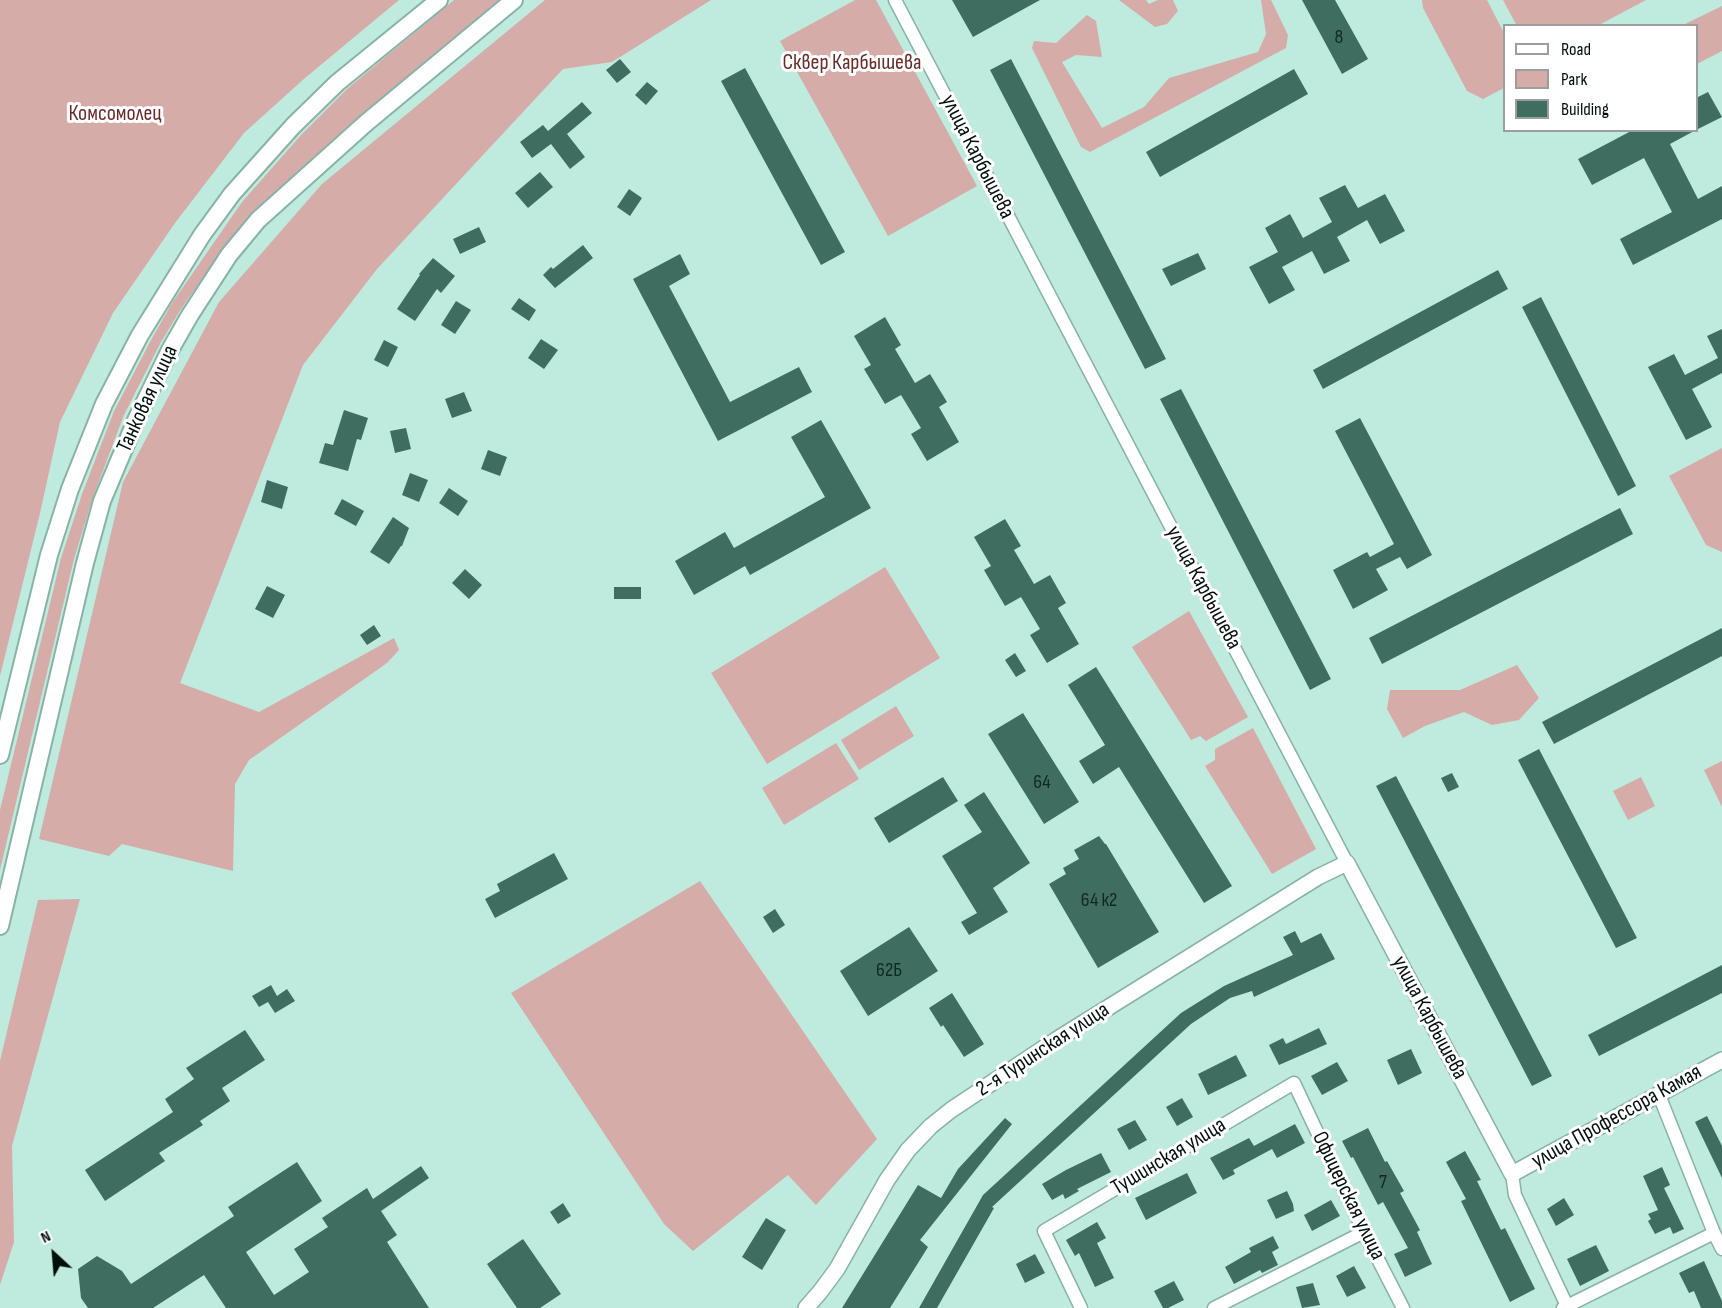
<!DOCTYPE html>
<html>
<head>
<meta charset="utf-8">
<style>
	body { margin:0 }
	#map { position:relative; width:1722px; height:1308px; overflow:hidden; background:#beebdd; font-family:"Sofia Sans Condensed",sans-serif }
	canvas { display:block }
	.legend { position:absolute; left:1503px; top:24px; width:195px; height:108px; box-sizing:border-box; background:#fff; border:2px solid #9a9f9e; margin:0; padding:8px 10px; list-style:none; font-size:18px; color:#02100c }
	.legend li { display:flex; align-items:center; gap:12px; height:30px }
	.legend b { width:30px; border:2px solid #9a9f9e }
	.north { position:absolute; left:24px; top:1224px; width:60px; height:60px; -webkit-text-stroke:4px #fff; paint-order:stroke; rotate:334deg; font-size:16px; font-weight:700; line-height:24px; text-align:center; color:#02100c }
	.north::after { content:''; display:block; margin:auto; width:21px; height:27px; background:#02100c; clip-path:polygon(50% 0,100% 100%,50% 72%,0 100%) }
</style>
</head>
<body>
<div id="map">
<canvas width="1722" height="1308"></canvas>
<ul class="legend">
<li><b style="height:8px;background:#fff"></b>Road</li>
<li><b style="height:16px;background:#d5aca8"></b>Park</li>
<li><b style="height:16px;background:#3f6e61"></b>Building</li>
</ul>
<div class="north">N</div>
</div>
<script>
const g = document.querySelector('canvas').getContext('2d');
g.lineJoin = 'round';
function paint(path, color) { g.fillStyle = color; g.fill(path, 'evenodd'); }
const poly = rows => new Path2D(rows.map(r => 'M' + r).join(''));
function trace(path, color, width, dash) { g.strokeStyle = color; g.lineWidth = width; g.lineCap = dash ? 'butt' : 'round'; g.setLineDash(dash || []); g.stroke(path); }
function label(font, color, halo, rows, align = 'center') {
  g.font = font + ' "Sofia Sans Condensed",sans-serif'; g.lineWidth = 6; g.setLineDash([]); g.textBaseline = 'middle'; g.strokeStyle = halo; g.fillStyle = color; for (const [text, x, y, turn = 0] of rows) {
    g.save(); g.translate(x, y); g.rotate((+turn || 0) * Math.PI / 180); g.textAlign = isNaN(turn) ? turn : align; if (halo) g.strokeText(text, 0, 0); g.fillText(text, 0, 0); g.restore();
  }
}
const green = poly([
	[0,0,399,0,305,78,244,133,175,223,113,313,60,422,40,513,0,676],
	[454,0,502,0,310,161,253,215,222,250,181,309,160,344,124,415,93,497,74,559,0,870,0,810,61,558,82,494,114,411,151,340,172,303,242,202,301,135,347,89],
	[545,0,711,0,612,62,563,69,377,269,303,365,180,683,259,712,394,638,399,650,387,663,249,760,235,784,233,871,122,844,109,856,39,839,123,482,219,302,322,184],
	[855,0,876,0,977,186,888,236,780,41],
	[1119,0,1146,0,1149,4,1158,0,1173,0,1178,11,1167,24,1155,27],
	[1261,0,1271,0,1288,35,1286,48,1090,152,1081,147,1032,48,1034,41,1056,43,1087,15,1096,21,1102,57,1076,55,1062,62,1102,128,1144,107,1169,78,1258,52,1266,34],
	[1422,0,1487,0,1504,33,1504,88,1483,99,1467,91,1423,8],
	[1503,0,1646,0,1599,25,1517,26],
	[1722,6,1722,51,1697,64,1696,26,1683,25],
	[1722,448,1722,552,1706,545,1669,476],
	[885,567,940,658,767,764,711,673],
	[1189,611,1248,717,1206,741,1200,736,1191,740,1132,647],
	[1517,665,1539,698,1519,720,1492,725,1464,712,1425,726,1403,738,1387,709,1390,690,1460,690],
	[896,706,914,736,859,770,841,740],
	[1253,728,1316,849,1272,874,1205,766,1215,760,1215,749],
	[836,743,859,779,784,825,762,788],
	[1722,761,1722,807,1704,770],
	[1641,777,1655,806,1628,820,1613,791],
	[700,881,877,1139,816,1205,788,1175,693,1251,664,1224,511,993],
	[80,899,12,1146,14,1242,0,1285,0,1061,38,900]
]);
const building = poly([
	[952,0,1040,0,973,37],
	[1302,0,1335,0,1368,59,1342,74],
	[620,59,631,72,617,83,606,70],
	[1011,59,1166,359,1145,369,990,70],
	[745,68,845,252,821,265,721,81],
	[1294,69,1308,94,1160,177,1146,152],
	[647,82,658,91,646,105,635,95],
	[1708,92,1722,117,1696,130,1696,98],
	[582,102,592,113,567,134,585,157,570,169,551,144,532,158,520,142,543,125,548,131],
	[1633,130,1696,130,1670,144,1698,199,1722,186,1722,219,1633,265,1620,239,1672,212,1644,158,1592,185,1578,159],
	[540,172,553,187,528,208,515,193],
	[1345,185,1358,208,1385,194,1405,231,1380,244,1367,220,1337,237,1350,261,1324,274,1312,251,1282,267,1295,290,1269,304,1249,267,1278,252,1265,228,1290,214,1303,238,1332,222,1319,198],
	[629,189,642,198,630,216,617,207],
	[479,227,486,242,460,254,453,239],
	[583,245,593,258,555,288,543,275,551,267,553,269],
	[1198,253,1206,269,1171,286,1162,269],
	[680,254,690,274,669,286,730,402,799,367,812,392,718,441,633,279],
	[433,258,455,276,441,293,437,289,415,321,397,309,420,275,419,274],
	[1498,270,1508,289,1323,389,1313,370],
	[1541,297,1636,486,1618,496,1522,307],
	[519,298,536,310,529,321,511,309],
	[456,301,471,310,455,334,441,325],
	[885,317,901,345,895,349,915,383,930,374,947,402,939,407,959,442,927,461,911,434,921,428,901,395,885,404,864,369,871,365,854,336],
	[1722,329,1722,373,1692,389,1712,427,1686,440,1648,367,1674,354,1685,375,1718,358,1707,336],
	[541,339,558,350,544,369,528,358],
	[384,340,398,347,388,367,374,360],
	[1181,389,1331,679,1310,690,1160,399],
	[464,392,472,411,452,418,445,399],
	[344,410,368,418,361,440,357,439,348,471,319,463,325,443,333,445],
	[1360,418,1432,555,1407,569,1400,557,1376,569,1388,590,1353,609,1333,570,1367,552,1370,557,1394,544,1335,431],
	[821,420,871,508,750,575,745,566,694,595,675,561,725,532,734,548,825,497,791,437],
	[406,428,411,449,395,453,390,431],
	[488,450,507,457,500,476,481,469],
	[410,473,428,480,419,502,402,495],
	[267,480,288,487,282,509,261,502],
	[449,488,468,501,458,516,439,503],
	[342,499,364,511,356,526,334,514],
	[1620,508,1633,534,1382,664,1369,638],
	[393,517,409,528,402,546,401,546,389,564,370,552],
	[1005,519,1021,546,1014,550,1034,584,1050,575,1066,603,1058,608,1079,644,1047,663,1030,635,1040,629,1021,597,1005,606,984,570,991,566,974,537],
	[465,569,482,585,469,599,452,583],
	[267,586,285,595,273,618,255,609],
	[614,587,641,587,641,599,614,599],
	[374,625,381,636,367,645,360,635],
	[1722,628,1722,656,1554,744,1542,722],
	[1015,653,1026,671,1016,677,1005,660],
	[1096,667,1232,886,1204,903,1119,767,1093,784,1079,761,1105,745,1068,685],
	[1023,713,1079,802,1044,824,988,734],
	[1539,749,1637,938,1616,948,1518,760],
	[1452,773,1459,787,1448,792,1441,778],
	[1396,776,1552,1076,1532,1086,1376,786],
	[943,777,958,801,889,843,874,818],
	[984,792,1030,863,993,888,1008,912,969,935,961,922,977,913,942,856,982,832,964,805],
	[1099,836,1105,844,1106,844,1159,932,1098,968,1049,884,1066,874,1063,868,1079,859,1074,850],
	[554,853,568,879,495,918,485,899,500,891,497,884],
	[775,909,785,925,773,933,763,917],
	[909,927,938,971,868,1016,840,971],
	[1295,931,1301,943,1321,933,1335,959,1254,997,1252,991,1230,998,1191,1024,992,1207,994,1208,937,1308,919,1308,983,1195,1181,1013,1224,986,1293,955,1283,937],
	[1722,965,1722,993,1599,1056,1588,1035],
	[271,985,277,996,287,989,295,1001,275,1013,268,1002,259,1007,252,996],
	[952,993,984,1044,964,1057,943,1025,941,1027,929,1008],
	[1319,1028,1327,1044,1279,1065,1269,1045,1283,1038,1286,1044],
	[245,1030,265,1060,222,1088,230,1101,200,1121,203,1125,159,1153,165,1161,105,1201,85,1170,173,1112,165,1099,194,1079,186,1068],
	[1411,1049,1422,1073,1398,1085,1387,1060],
	[1236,1055,1247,1076,1208,1095,1198,1074],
	[1337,1062,1348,1081,1322,1095,1311,1076],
	[1182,1098,1193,1117,1177,1126,1166,1107],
	[1707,1116,1722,1146,1722,1178,1695,1122],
	[1005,1118,1012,1124,920,1240,928,1247,890,1308,842,1308,918,1185,941,1198,958,1169],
	[1135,1120,1147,1140,1129,1150,1117,1129],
	[1295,1124,1305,1143,1277,1158,1272,1149,1233,1170,1235,1174,1223,1180,1210,1158,1249,1138,1254,1146],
	[1368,1128,1385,1162,1387,1161,1404,1191,1400,1193,1420,1230,1417,1232,1432,1264,1405,1277,1394,1254,1408,1248,1383,1202,1378,1205,1353,1157,1351,1158,1342,1141],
	[1465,1151,1481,1180,1477,1181,1501,1230,1505,1228,1535,1289,1510,1302,1461,1201,1466,1199,1446,1162],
	[1101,1153,1111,1172,1077,1189,1079,1191,1065,1199,1063,1194,1052,1200,1042,1184,1066,1170],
	[297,1162,322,1201,246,1252,274,1295,309,1272,294,1249,328,1227,322,1218,367,1188,373,1199,421,1166,429,1178,381,1211,397,1235,387,1242,429,1308,226,1308,204,1275,153,1308,88,1308,81,1298,78,1269,97,1256,122,1271,131,1284,234,1216,228,1207],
	[1662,1167,1670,1185,1664,1188,1684,1229,1673,1234,1670,1227,1655,1234,1648,1221,1651,1219,1648,1214,1658,1210,1643,1176],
	[1187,1173,1197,1193,1146,1220,1135,1198],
	[1287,1191,1293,1204,1294,1211,1276,1219,1267,1200],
	[1564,1198,1574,1215,1556,1226,1547,1209],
	[1331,1200,1340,1216,1312,1231,1304,1215],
	[563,1203,571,1216,558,1224,550,1212],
	[766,1218,786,1230,762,1270,742,1257],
	[1097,1222,1106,1238,1097,1243,1114,1278,1095,1287,1079,1253,1075,1256,1066,1240],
	[1273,1236,1279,1248,1272,1252,1278,1265,1262,1273,1260,1270,1234,1284,1225,1267,1251,1252,1249,1248],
	[523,1239,561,1294,540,1308,517,1308,487,1264],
	[1596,1245,1609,1271,1580,1286,1567,1259],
	[1035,1254,1045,1273,1025,1283,1016,1264],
	[1704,1261,1722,1301,1722,1308,1701,1308,1694,1291,1689,1293,1679,1273],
	[1354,1266,1366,1288,1347,1297,1336,1276],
	[1174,1281,1184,1300,1168,1308,1163,1308,1154,1291],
	[1313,1283,1320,1305,1302,1308,1296,1287]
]);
const minor = poly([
	[895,0,1347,863],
	[1659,1095,1714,1233,1722,1249],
	[1512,1174,1515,1195,1568,1308],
	[1081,1308,1044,1231,1294,1083,1364,1232,1403,1308],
	[1214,1308,1364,1232],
	[1563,1308,1714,1233]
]);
const tertiary = poly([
	[806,1308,820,1292,837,1269,887,1180,908,1150,931,1126,951,1110,1056,1040,1318,877,1347,863,1512,1174,1722,1060]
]);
const secondary = poly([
	[0,755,49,555,70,489,104,404,140,335,202,235,232,194,293,126,337,83,439,0],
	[0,926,85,563,102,501,137,418,170,350,190,315,229,255,258,220,366,123,514,0]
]);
const numberNames = [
	["8",1339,38],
	["64",1042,783],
	["64 к2",1099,901],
	["62Б",889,971],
	["7",1383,1183]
];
const parkNames = [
	["Сквер Карбышева",852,63],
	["Комсомолец",115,114]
];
const streetNames = [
	["улица Карбышева",977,157,63],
	["Танковая улица",148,399,-65],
	["улица Карбышева",1203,588,62],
	["улица Карбышева",1429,1018,62],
	["2-я Туринская улица",1043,1050,-33],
	["улица Профессора Камая",1617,1117,-29],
	["Тушинская улица",1169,1157,-31],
	["Офицерская улица",1348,1196,64]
];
paint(green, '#d5aca8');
paint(building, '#3f6e61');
trace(minor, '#88b3a6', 15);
trace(tertiary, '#88b3a6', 18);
trace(secondary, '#88b3a6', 20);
trace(minor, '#fff', 12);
trace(tertiary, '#fff', 15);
trace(secondary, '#fff', 16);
label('20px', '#112821', null, numberNames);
label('22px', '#672c29', '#fff', parkNames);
label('22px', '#02100c', '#fff', streetNames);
</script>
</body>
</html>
